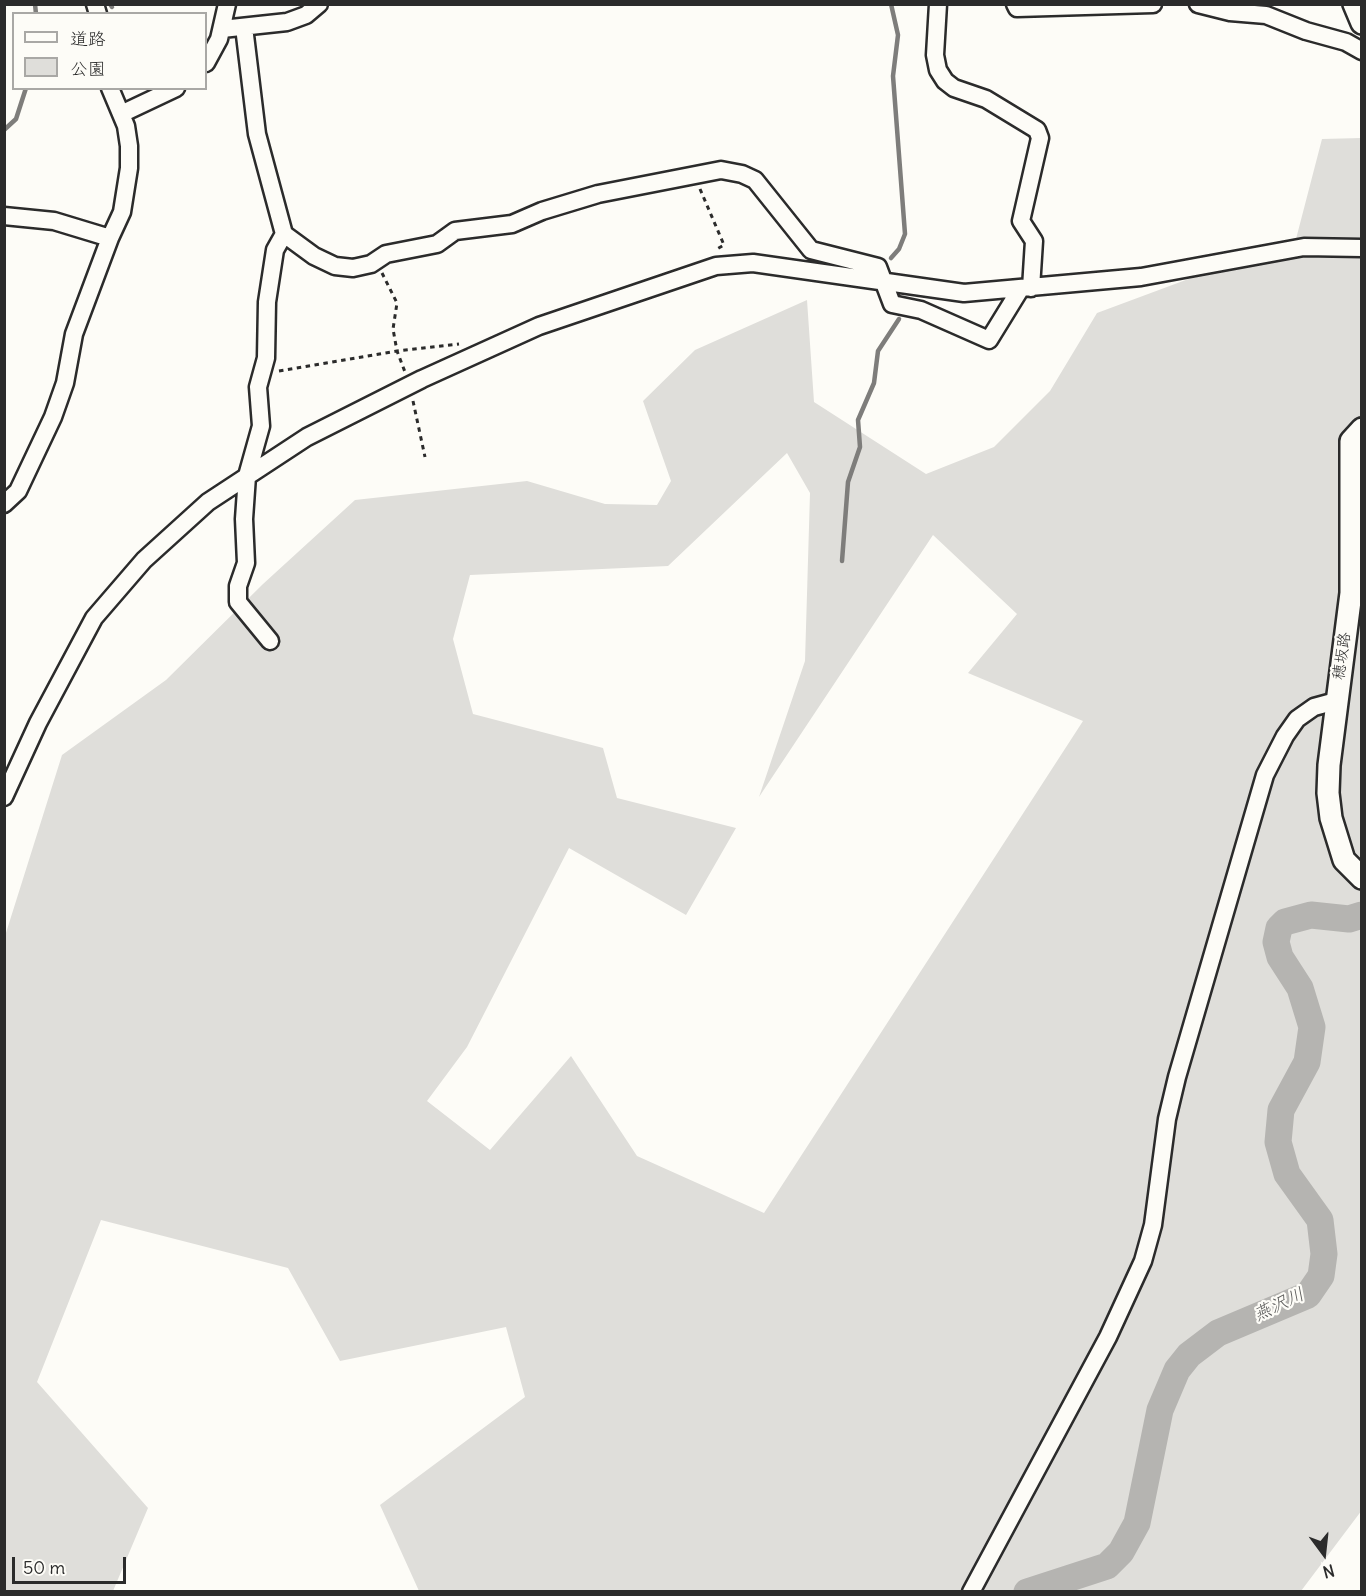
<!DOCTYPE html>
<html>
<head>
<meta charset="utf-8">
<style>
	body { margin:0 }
	#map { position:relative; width:1366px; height:1596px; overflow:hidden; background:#fdfcf7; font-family:Delius,"Klee One",sans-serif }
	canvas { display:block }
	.frame { position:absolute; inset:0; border:6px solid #2b2b2b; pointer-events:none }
	.legend { position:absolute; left:12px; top:12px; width:195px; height:78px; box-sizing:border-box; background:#fdfcf7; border:2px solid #a9a8a5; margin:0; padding:8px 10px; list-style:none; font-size:18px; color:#2b2b2b }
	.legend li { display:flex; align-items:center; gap:12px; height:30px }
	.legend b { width:30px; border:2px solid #a9a8a5 }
	.north { position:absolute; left:1294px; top:1524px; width:60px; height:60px; -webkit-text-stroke:4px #fdfcf7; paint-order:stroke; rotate:165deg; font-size:16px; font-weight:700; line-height:24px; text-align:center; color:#2b2b2b }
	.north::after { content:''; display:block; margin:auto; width:21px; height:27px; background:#2b2b2b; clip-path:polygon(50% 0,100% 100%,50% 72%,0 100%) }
	.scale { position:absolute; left:12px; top:1557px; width:114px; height:27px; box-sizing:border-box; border:3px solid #2b2b2b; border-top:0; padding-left:8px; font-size:18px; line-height:21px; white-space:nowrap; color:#2b2b2b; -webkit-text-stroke:4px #fdfcf7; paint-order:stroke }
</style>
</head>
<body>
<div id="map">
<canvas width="1366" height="1596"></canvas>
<div class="frame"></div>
<ul class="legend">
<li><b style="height:8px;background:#fdfcf7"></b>道路</li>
<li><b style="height:16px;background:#dfdeda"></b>公園</li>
</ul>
<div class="north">N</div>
<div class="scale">50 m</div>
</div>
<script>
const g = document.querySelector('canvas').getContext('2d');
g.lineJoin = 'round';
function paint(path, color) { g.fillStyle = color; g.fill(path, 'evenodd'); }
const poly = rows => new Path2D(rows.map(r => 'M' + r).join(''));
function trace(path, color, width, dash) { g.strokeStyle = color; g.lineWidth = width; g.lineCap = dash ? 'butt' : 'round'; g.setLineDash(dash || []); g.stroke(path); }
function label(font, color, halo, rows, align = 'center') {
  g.font = font + ' Delius,"Klee One",sans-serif'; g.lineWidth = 4.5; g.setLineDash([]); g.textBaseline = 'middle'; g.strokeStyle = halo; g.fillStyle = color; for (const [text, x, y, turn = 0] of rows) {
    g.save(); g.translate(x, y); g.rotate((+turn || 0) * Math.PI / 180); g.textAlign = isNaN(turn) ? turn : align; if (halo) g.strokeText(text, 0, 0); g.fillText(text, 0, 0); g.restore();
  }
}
const green = poly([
	[1361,138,1362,1510,1301,1591,419,1591,380,1505,525,1397,506,1327,340,1361,288,1268,101,1220,37,1382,148,1508,113,1591,5,1592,5,936,62,755,166,680,263,584,355,500,527,481,605,504,657,505,671,481,643,401,695,350,807,300,814,402,926,474,994,447,1050,391,1097,313,1296,239,1322,139],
	[787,453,810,493,805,661,759,797,933,535,1017,614,968,673,1083,721,764,1213,637,1156,571,1056,490,1150,427,1101,467,1047,569,848,686,915,736,828,617,798,603,748,473,714,453,639,470,575,668,566]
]);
const stream = poly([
	[35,4,36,14],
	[110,4,112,7],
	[4,130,16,119,26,88],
	[891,258,899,249,905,234,893,76,898,35,891,4],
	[842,561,848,482,860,447,858,420,874,383,878,351,899,319]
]);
const river = poly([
	[1027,1592,1107,1566,1121,1552,1137,1523,1160,1410,1177,1370,1189,1355,1218,1333,1308,1295,1321,1276,1324,1254,1320,1220,1287,1174,1278,1142,1281,1110,1307,1062,1312,1027,1300,988,1280,957,1276,942,1279,928,1285,922,1311,915,1349,919,1362,915]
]);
const path = poly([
	[700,189,724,245,717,249],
	[382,273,397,303,393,329,397,351,405,372],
	[279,371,397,351,459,344],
	[413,401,425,457]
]);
const minor = poly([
	[95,4,98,14],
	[938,4,935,55,938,70,945,81,954,88,986,99,1037,130,1040,138,1021,221,1034,241,1031,288],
	[1015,4,1017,8,1153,4],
	[1198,4,1230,12,1266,15,1306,31,1346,42,1362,51],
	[244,27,257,134,284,234,314,256,335,266,353,268,371,264,386,254,437,244,455,231,512,224,542,211,598,194,721,170,742,174,755,180,811,250,878,267,892,304,921,310,989,340,1021,288],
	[222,29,287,22,306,15,319,4],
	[206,63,219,39,227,4],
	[121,114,176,88],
	[4,216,54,221,110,238],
	[4,504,18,491,53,417,65,383,74,334,110,238,122,212,129,168,129,146,126,126,110,88],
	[270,641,238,602,238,586,246,563,244,519,247,476,261,426,258,387,266,358,267,302,275,250,284,234],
	[4,797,38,723,94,618,144,560,208,502,307,437,422,379,539,326,716,266,753,263,964,293,1141,277,1304,247,1362,248],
	[971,1592,1108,1337,1143,1261,1153,1225,1167,1119,1177,1077,1265,775,1285,736,1297,719,1314,707,1336,701]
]);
const major = poly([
	[1354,4,1362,23],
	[1362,429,1351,441,1351,593,1329,765,1328,793,1331,818,1344,860,1362,878]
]);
const streetNames = [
	["穂坂路",1342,656,-82]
];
const waterNames = [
	["燕沢川",1279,1305,-25]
];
paint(green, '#dfdeda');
trace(stream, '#7e7d7b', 4.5);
trace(river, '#b5b4b1', 27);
trace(minor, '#2b2b2b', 21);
trace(major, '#2b2b2b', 26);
trace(path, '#2b2b2b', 3, [4.5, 4.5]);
trace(minor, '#fdfcf7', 16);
trace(major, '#fdfcf7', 21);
label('16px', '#2b2b2b', '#fdfcf7', streetNames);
label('italic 18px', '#5b5b5a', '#fdfcf7', waterNames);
</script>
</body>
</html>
